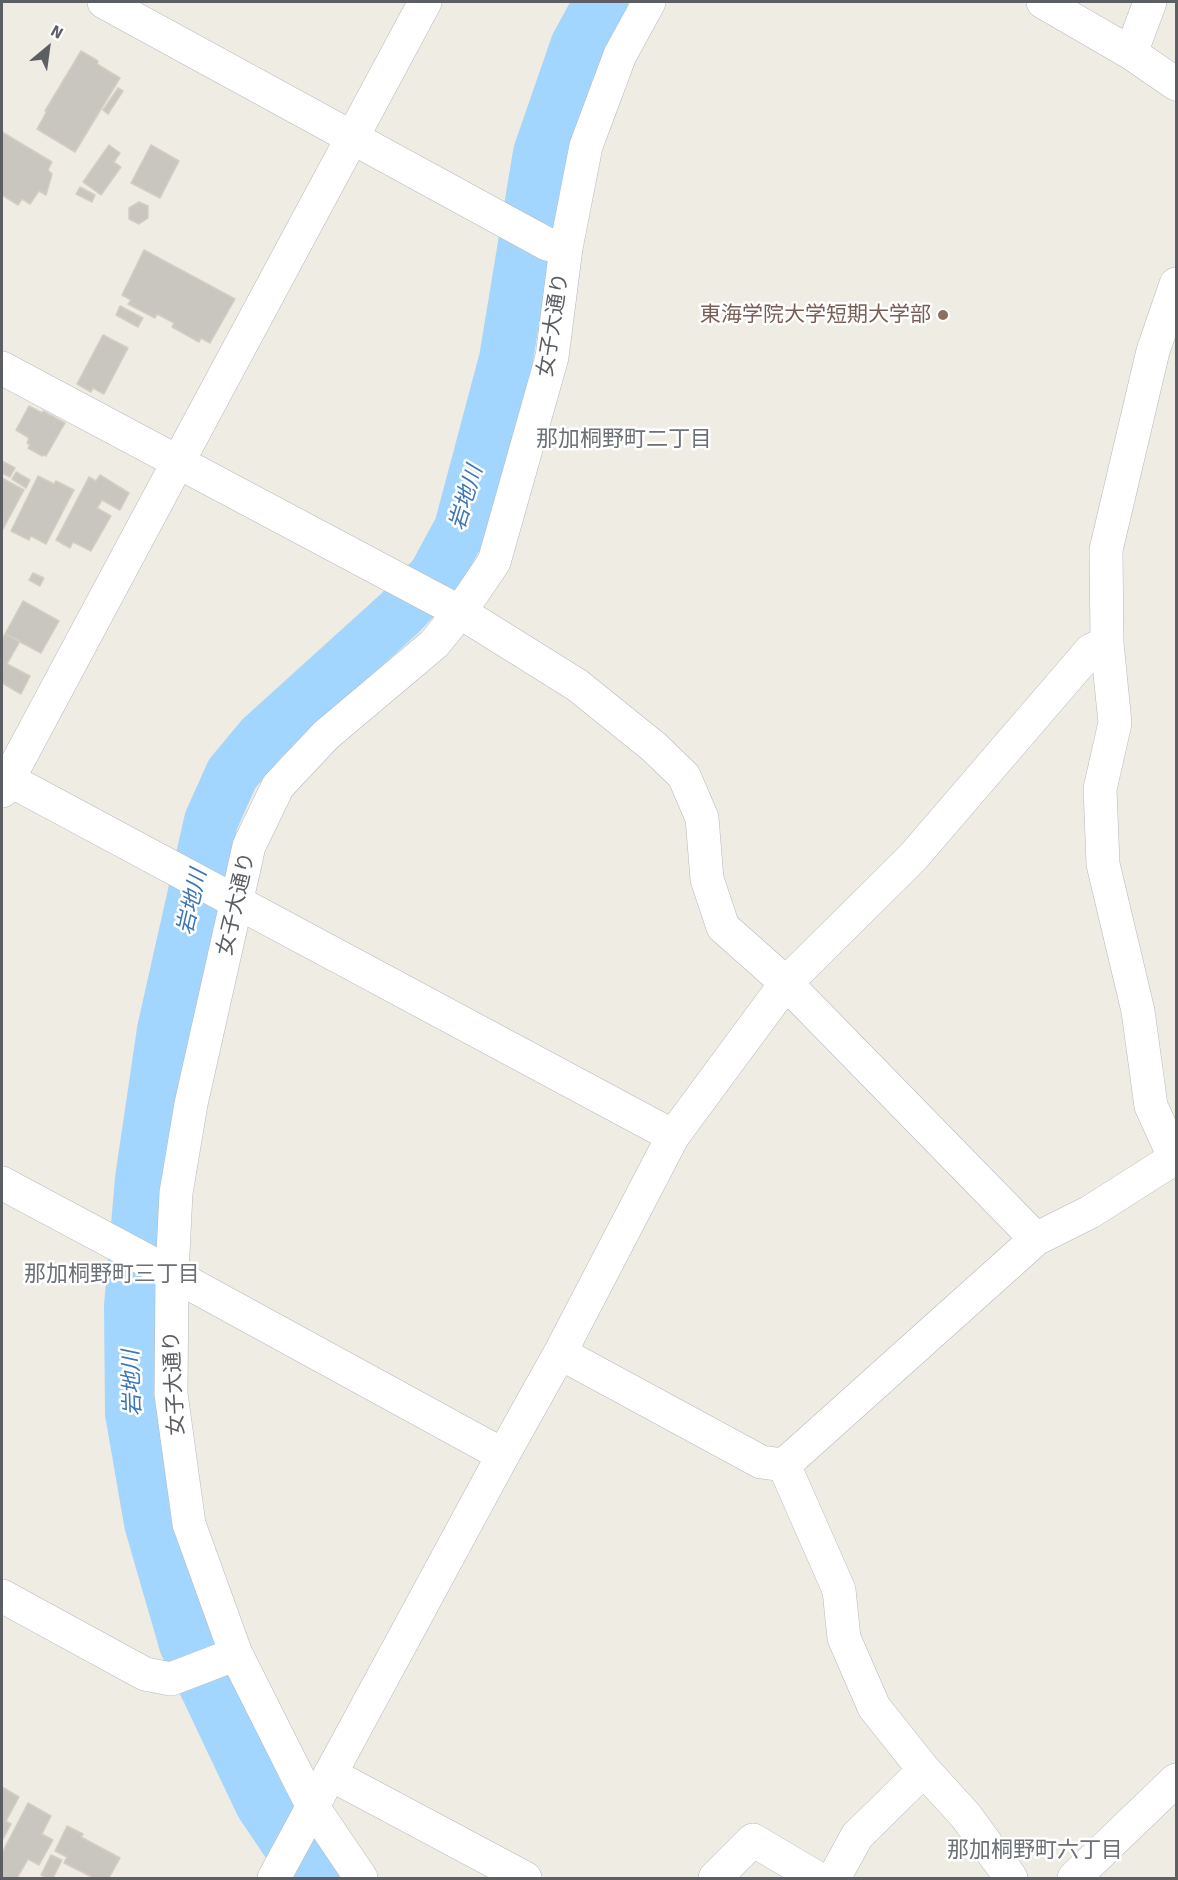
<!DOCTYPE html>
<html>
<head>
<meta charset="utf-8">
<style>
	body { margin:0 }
	#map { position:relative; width:1178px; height:1880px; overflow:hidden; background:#eeece3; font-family:Signika,sans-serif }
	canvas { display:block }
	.frame { position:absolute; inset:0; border:3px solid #5b5f64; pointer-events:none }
	.north { position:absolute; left:18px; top:18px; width:60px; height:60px; -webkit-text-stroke:4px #fff; paint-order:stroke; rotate:29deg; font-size:16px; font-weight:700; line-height:24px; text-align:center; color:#5b5f64 }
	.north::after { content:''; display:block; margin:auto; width:21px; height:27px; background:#5b5f64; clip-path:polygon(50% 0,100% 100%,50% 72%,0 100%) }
</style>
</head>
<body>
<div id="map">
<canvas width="1178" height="1880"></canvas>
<div class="frame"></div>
<div class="north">N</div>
</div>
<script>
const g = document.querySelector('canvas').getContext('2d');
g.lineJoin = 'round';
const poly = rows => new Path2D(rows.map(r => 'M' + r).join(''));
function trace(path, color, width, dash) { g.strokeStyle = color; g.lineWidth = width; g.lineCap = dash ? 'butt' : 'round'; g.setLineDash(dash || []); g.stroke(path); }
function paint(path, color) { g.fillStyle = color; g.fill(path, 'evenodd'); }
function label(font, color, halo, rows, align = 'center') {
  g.font = font + ' Signika,"Noto Sans JP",sans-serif'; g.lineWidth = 5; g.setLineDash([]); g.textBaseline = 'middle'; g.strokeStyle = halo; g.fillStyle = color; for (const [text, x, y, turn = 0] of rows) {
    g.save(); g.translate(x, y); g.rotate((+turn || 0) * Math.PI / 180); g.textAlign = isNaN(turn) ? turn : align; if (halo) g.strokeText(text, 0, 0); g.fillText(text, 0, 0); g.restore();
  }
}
const river = poly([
	[312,1878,262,1804,186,1644,151,1523,132,1413,131,1306,142,1179,164,1030,211,821,232,774,262,738,399,614,435,576,461,528,506,359,540,153,577,46,601,2]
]);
const building = poly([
	[81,51,98,61,97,64,120,78,75,152,37,129,47,111,45,111,81,51],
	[118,88,123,91,108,114,103,110,118,88],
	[2,132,52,162,48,170,52,174,46,195,39,191,30,204,22,199,18,205,2,195,2,132],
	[109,145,120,153,114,162,121,167,101,195,83,182,109,145],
	[151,145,179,161,160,198,131,183,151,145],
	[80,187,95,195,92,202,76,194,80,187],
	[139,202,148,206,148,218,139,224,129,219,129,208,139,202],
	[144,250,235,299,210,343,201,338,199,342,172,327,174,323,157,314,155,318,128,304,131,300,122,295,144,250],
	[120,306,143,318,138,327,116,315,120,306],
	[103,335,128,348,104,394,93,388,91,392,77,384,103,335],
	[29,406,42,413,43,411,65,423,46,456,43,455,42,456,28,448,30,445,27,443,29,438,16,430,29,406],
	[2,461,15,468,10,477,2,473,2,461],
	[16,472,30,480,26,488,12,479,16,472],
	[100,475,129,493,120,510,102,500,97,508,111,516,91,551,73,542,70,548,56,540,89,477,96,481,100,475],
	[38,476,54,484,56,481,74,490,46,544,31,536,29,540,11,531,38,476],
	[2,478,24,490,3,529,2,528,2,478],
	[33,573,44,578,40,586,29,580,33,573],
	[23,601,59,621,41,653,5,634,23,601],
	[5,634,20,641,7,664,30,676,21,694,2,683,2,640,5,634],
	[2,1787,19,1797,6,1821,11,1824,2,1841,2,1787],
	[28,1803,51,1816,42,1834,53,1840,39,1865,28,1859,17,1878,2,1878,2,1853,28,1803],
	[67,1826,83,1834,81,1837,120,1858,109,1878,94,1878,64,1863,67,1857,55,1851,67,1826],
	[51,1855,62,1860,53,1878,47,1878,41,1875,51,1855]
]);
const minor = poly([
	[1043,2,1131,53,1176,84],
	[1131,53,1150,2],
	[1176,284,1153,351,1106,550,1107,643,1115,723,1100,789,1103,864,1138,1011,1151,1106,1176,1161],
	[2,368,178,462,425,2],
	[2,776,673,1136],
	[2,791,178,462,460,612,577,685,654,747,684,776,702,818,707,879,723,927,786,983,1036,1239],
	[2,1183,172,1274,503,1455],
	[560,1353,761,1462,784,1465,1036,1239,1090,1212,1175,1158],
	[784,1465,839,1590,844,1638,874,1707,924,1770,966,1816,1011,1878],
	[2,1596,145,1674,171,1679,236,1654],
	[330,1774,525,1878],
	[274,1878,503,1455,560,1353,673,1136,786,983,913,857,1091,650,1107,643],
	[715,1878,753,1840,817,1878],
	[834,1878,857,1836,924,1770],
	[1074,1878,1176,1780]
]);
const tertiary = poly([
	[104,2,547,244,566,248],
	[361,1878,313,1807,236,1654,189,1524,171,1394,172,1274,176,1193,191,1104,249,846,278,786,326,735,434,644,460,612,494,562,552,357,566,248,586,146,620,55,649,2]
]);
const markers = [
	[943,315,6,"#8d6e63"]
];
const educationNames = [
	["東海学院大学短期大学部",931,315]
];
const streetNames = [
	["女子大通り",554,325,-81],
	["女子大通り",237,904,-77],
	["女子大通り",175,1383,-93]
];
const neighbourhoodNames = [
	["那加桐野町二丁目",624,440],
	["那加桐野町三丁目",112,1275],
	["那加桐野町六丁目",1035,1851]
];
const waterNames = [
	["岩地川",467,498,-73],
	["岩地川",193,902,-77],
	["岩地川",133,1383,-92]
];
trace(river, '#a3d6ff', 54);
paint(building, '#c9c6c0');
trace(building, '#d3cec1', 1.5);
trace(minor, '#b6b9be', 34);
trace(tertiary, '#b6b9be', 34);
trace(minor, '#fff', 33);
trace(tertiary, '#fff', 33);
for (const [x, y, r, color] of markers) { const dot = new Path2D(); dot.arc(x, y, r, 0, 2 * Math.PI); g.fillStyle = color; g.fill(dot); trace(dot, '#fff', 2); }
label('21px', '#785e54', '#fff', educationNames, 'right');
label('21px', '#5b5f64', '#fff', streetNames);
label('22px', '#6c7176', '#fff', neighbourhoodNames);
label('italic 22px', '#3c76b5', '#fff', waterNames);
</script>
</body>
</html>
